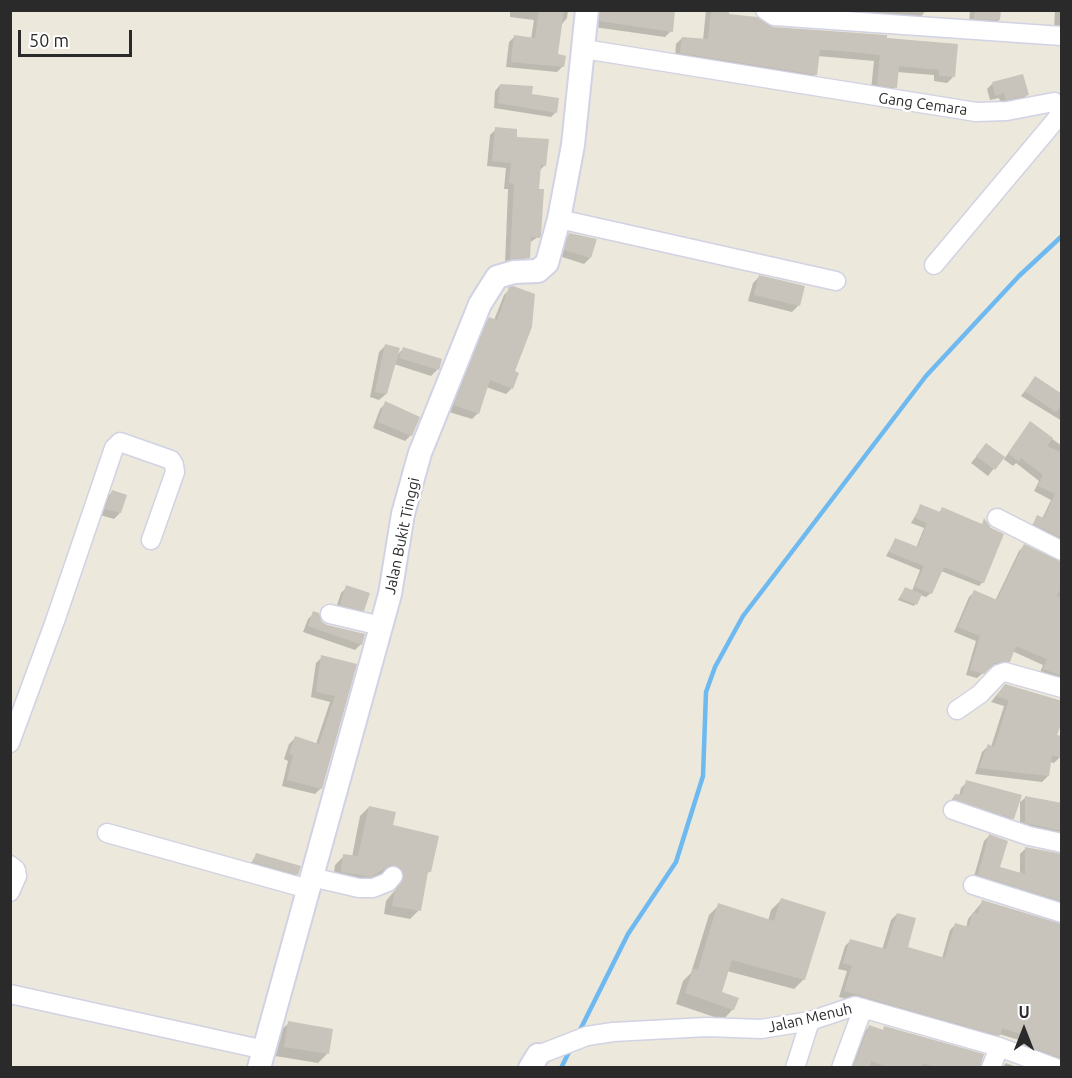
<!DOCTYPE html>
<html>
<head>
<meta charset="utf-8">
<style>
	body { margin:0 }
	#map { position:relative; width:1072px; height:1078px; overflow:hidden; background:#ece8dc; font-family:Ubuntu,sans-serif }
	canvas { display:block }
	.frame { position:absolute; inset:0; border:12px solid #2a2a2a; pointer-events:none }
	.north { position:absolute; left:994px; top:1000px; width:60px; height:60px; -webkit-text-stroke:4px #fff; paint-order:stroke; rotate:0deg; font-size:16px; font-weight:700; line-height:24px; text-align:center; color:#2a2a2a }
	.north::after { content:''; display:block; margin:auto; width:21px; height:27px; background:#2a2a2a; clip-path:polygon(50% 0,100% 100%,50% 72%,0 100%) }
	.scale { position:absolute; left:18px; top:30px; width:114px; height:27px; box-sizing:border-box; border:3px solid #2a2a2a; border-top:0; padding-left:8px; font-size:18px; line-height:21px; white-space:nowrap; color:#2a2a2a; -webkit-text-stroke:4px #fff; paint-order:stroke }
</style>
</head>
<body>
<div id="map">
<canvas width="1072" height="1078"></canvas>
<div class="frame"></div>
<div class="north">U</div>
<div class="scale">50 m</div>
</div>
<script>
const g = document.querySelector('canvas').getContext('2d');
g.lineJoin = 'round';
function paint(path, color) { g.fillStyle = color; g.fill(path, 'evenodd'); }
const poly = rows => new Path2D(rows.map(r => 'M' + r).join(''));
function trace(path, color, width, dash) { g.strokeStyle = color; g.lineWidth = width; g.lineCap = dash ? 'butt' : 'round'; g.setLineDash(dash || []); g.stroke(path); }
function label(font, color, halo, rows, align = 'center') {
  g.font = font + ' Ubuntu,sans-serif'; g.lineWidth = 5; g.setLineDash([]); g.textBaseline = 'middle'; g.strokeStyle = halo; g.fillStyle = color; for (const [text, x, y, turn = 0] of rows) {
    g.save(); g.translate(x, y); g.rotate((+turn || 0) * Math.PI / 180); g.textAlign = isNaN(turn) ? turn : align; if (halo) g.strokeText(text, 0, 0); g.fillText(text, 0, 0); g.restore();
  }
}
const shadow = poly([
	[510,10,568,10,567,18,562,24,556,56,563,66,557,72,506,67,509,42,515,36,531,39,534,20,510,17],
	[593,10,673,10,671,31,665,37,594,27],
	[706,10,728,10,727,16,773,29,885,39,953,77,947,83,934,81,934,75,897,72,895,87,889,93,871,90,874,61,818,56,816,74,810,80,675,59,676,44,682,38,703,40],
	[778,10,926,10,920,18],
	[970,10,999,10,999,20,993,26,969,24],
	[1055,10,1062,10,1062,33,1054,30],
	[992,84,1027,95,1022,100,1001,104,999,98,990,100,987,89],
	[500,85,556,112,551,117,494,108,495,91],
	[496,129,545,165,539,171,538,237,529,243,528,257,522,263,505,264,508,189,504,189,506,168,487,166,490,135],
	[570,234,590,258,584,264,559,256,564,241],
	[759,277,803,287,798,306,792,312,748,301,753,283],
	[510,289,512,388,506,394,486,387,478,413,472,419,449,412,484,324,490,318,494,320,504,295],
	[385,346,396,356,403,349,440,360,437,370,431,376,394,364,386,394,379,400,370,397,379,352],
	[1031,383,1062,396,1062,421,1021,396],
	[386,403,411,435,405,441,373,428,380,409],
	[1030,423,1062,446,1062,546,1029,529,1038,517,1042,519,1051,500,1034,491,1039,481,1016,463,1013,466,1002,458,988,476,971,463,986,445,1004,459],
	[112,492,120,513,114,519,100,515,106,498],
	[921,506,938,513,942,509,983,582,979,586,941,571,931,593,926,597,920,595,914,606,898,600,905,588,912,591,920,570,886,556,895,540,916,548,924,528,911,523],
	[1024,546,1062,563,1062,677,1057,681,1039,675,1043,665,1012,651,1003,666,989,668,977,678,966,675,976,641,954,632,969,597,974,592,995,601,1019,551],
	[347,587,363,610,357,616,335,611,341,593],
	[314,613,321,623,361,644,355,650,303,632,308,619],
	[322,657,355,665,321,788,315,794,282,786,288,761,284,759,289,744,295,738,316,744,330,702,311,697,316,663],
	[999,692,1055,736,1060,757,1054,763,1050,762,1048,776,1042,782,975,774,982,752,988,746,991,747,1004,706,991,702],
	[967,782,1013,818,1007,824,948,805,955,795,959,796,961,788],
	[1026,797,1062,805,1062,839,1020,828,1020,802],
	[369,807,391,827,429,872,425,875,419,910,410,919,384,914,386,901,396,889,391,876,380,874,361,885,333,881,335,865,344,856,352,857,360,816],
	[989,836,998,868,1020,875,1020,854,1026,848,1062,855,1062,909,973,880,984,841],
	[256,855,297,874,291,880,248,868],
	[781,900,804,979,794,989,727,971,720,993,733,1009,723,1020,676,1004,683,981,691,973,709,915,719,905,768,921,771,910],
	[983,901,1062,991,1062,1068,1017,1049,1019,1040,999,1034,993,1040,839,997,847,971,838,969,845,946,850,941,882,950,891,920,897,914,906,948,942,958,950,930,955,925,966,928,968,919],
	[289,1023,327,1054,318,1063,275,1056,279,1032],
	[869,1027,882,1031,885,1028,979,1068,850,1068,864,1032],
	[1006,1063,1019,1068,1002,1068]
]);
const stream = poly([
	[578,1034,628,934,676,862,703,776,706,692,715,667,743,616,926,376,1019,276,1062,236],
	[561,1068,570,1050]
]);
const building = poly([
	[539,10,564,10,558,54,566,56,564,67,511,62,514,35,535,38],
	[600,10,675,10,673,32,599,21],
	[711,10,729,10,729,14,757,17,773,27,887,35,887,38,958,44,955,77,939,76,939,70,899,66,897,88,877,85,880,55,830,50,820,50,817,75,680,53,682,37,708,39],
	[975,10,1001,10,1000,20,974,19],
	[1023,74,1029,95,1006,100,1004,93,995,96,992,82],
	[500,84,533,86,532,94,559,98,557,113,498,103],
	[495,127,517,129,517,137,549,139,546,166,541,165,539,189,544,189,541,235,540,238,531,237,530,258,510,259,514,184,509,183,511,163,492,161],
	[569,233,597,239,591,258,564,250],
	[759,275,805,286,800,306,754,295],
	[513,286,535,294,532,327,515,371,519,373,513,389,490,380,479,414,454,405,489,317,497,320,509,287],
	[385,344,400,348,387,394,375,392],
	[403,347,442,359,439,370,399,358],
	[1035,376,1062,394,1062,404,1056,412,1025,391],
	[385,401,420,417,412,436,378,422],
	[1030,421,1053,438,1047,446,1062,453,1062,538,1033,524,1037,515,1044,518,1055,494,1038,486,1043,475,1021,458,1019,462,1008,453],
	[986,443,1005,457,995,470,976,456],
	[112,490,127,495,121,513,105,509],
	[920,504,940,512,942,507,982,524,984,518,991,528,1004,534,984,583,944,567,932,594,915,587,924,566,889,552,895,538,918,547,927,523,915,518],
	[1024,544,1062,562,1062,585,1057,596,1062,598,1062,676,1043,669,1047,659,1016,646,1010,662,995,663,984,674,970,670,980,636,958,627,974,590,997,600],
	[346,585,370,593,364,611,340,605],
	[905,587,922,594,917,605,900,598],
	[313,611,319,613,322,622,327,625,365,634,362,645,308,626],
	[321,655,357,664,322,789,287,780,293,755,289,754,295,736,319,744,335,696,316,692],
	[1005,684,1062,701,1062,721,1057,735,1062,736,1062,758,1052,755,1049,776,979,768,988,744,994,747,1009,700,996,696],
	[966,780,1022,795,1014,819,953,799,955,794,962,795],
	[1025,796,1062,803,1062,831,1025,823],
	[369,806,396,812,393,825,439,836,431,872,428,872,421,911,392,906,395,891,404,878,400,867,390,865,371,877,341,872,343,854,358,856],
	[989,834,1008,841,1000,867,1025,874,1025,847,1062,854,1062,901,978,875],
	[256,853,301,866,298,875,253,862],
	[781,898,826,912,805,980,732,960,722,992,739,998,734,1010,685,993,693,969,698,970,718,903,774,921],
	[982,900,1062,924,1061,1058,1021,1043,1024,1035,1002,1028,1000,1036,844,991,852,966,843,963,850,939,886,949,897,913,916,918,908,947,945,958,955,923,969,927,973,912,978,914],
	[288,1021,333,1029,329,1054,284,1047],
	[869,1025,883,1030,884,1026,984,1054,980,1068,936,1068,923,1063,922,1068,890,1068,871,1061,869,1068,853,1068]
]);
const minor = poly([
	[765,10,774,16,1062,36],
	[584,49,976,112,1007,111,1054,102,1060,112,1059,116,934,265],
	[559,219,836,281],
	[997,518,1062,551],
	[330,614,381,626],
	[957,710,980,694,999,674,1005,672,1062,688],
	[10,743,55,621,114,448,120,442,171,460,174,465,175,472,151,540],
	[953,810,1029,836,1062,843],
	[107,833,308,889],
	[10,865,16,870,17,876,10,892],
	[311,877,359,888,373,888,388,882,393,876],
	[973,885,1062,913],
	[10,994,265,1050],
	[538,1055,587,1036,613,1032,707,1027,761,1029,810,1021,855,1006,999,1047,1056,1068],
	[795,1068,810,1021],
	[841,1068,863,1008],
	[991,1068,999,1047]
]);
const tertiary = poly([
	[259,1068,390,594,403,514,420,453,480,304,497,277,514,272,538,271,547,263,559,219,573,145,587,10],
	[530,1068,538,1055]
]);
const streetNames = [
	["Gang Cemara",923,104,8],
	["Jalan Bukit Tinggi",402,536,-78],
	["Jalan Menuh",810,1018,-13]
];
paint(shadow, '#0003');
trace(stream, '#6db9f0', 4.5);
paint(building, '#c8c4bb');
trace(minor, '#d1d2e3', 21);
trace(tertiary, '#d1d2e3', 26);
trace(minor, '#fff', 18);
trace(tertiary, '#fff', 22);
label('15px', '#2a2a2a', '#fff', streetNames);
</script>
</body>
</html>
